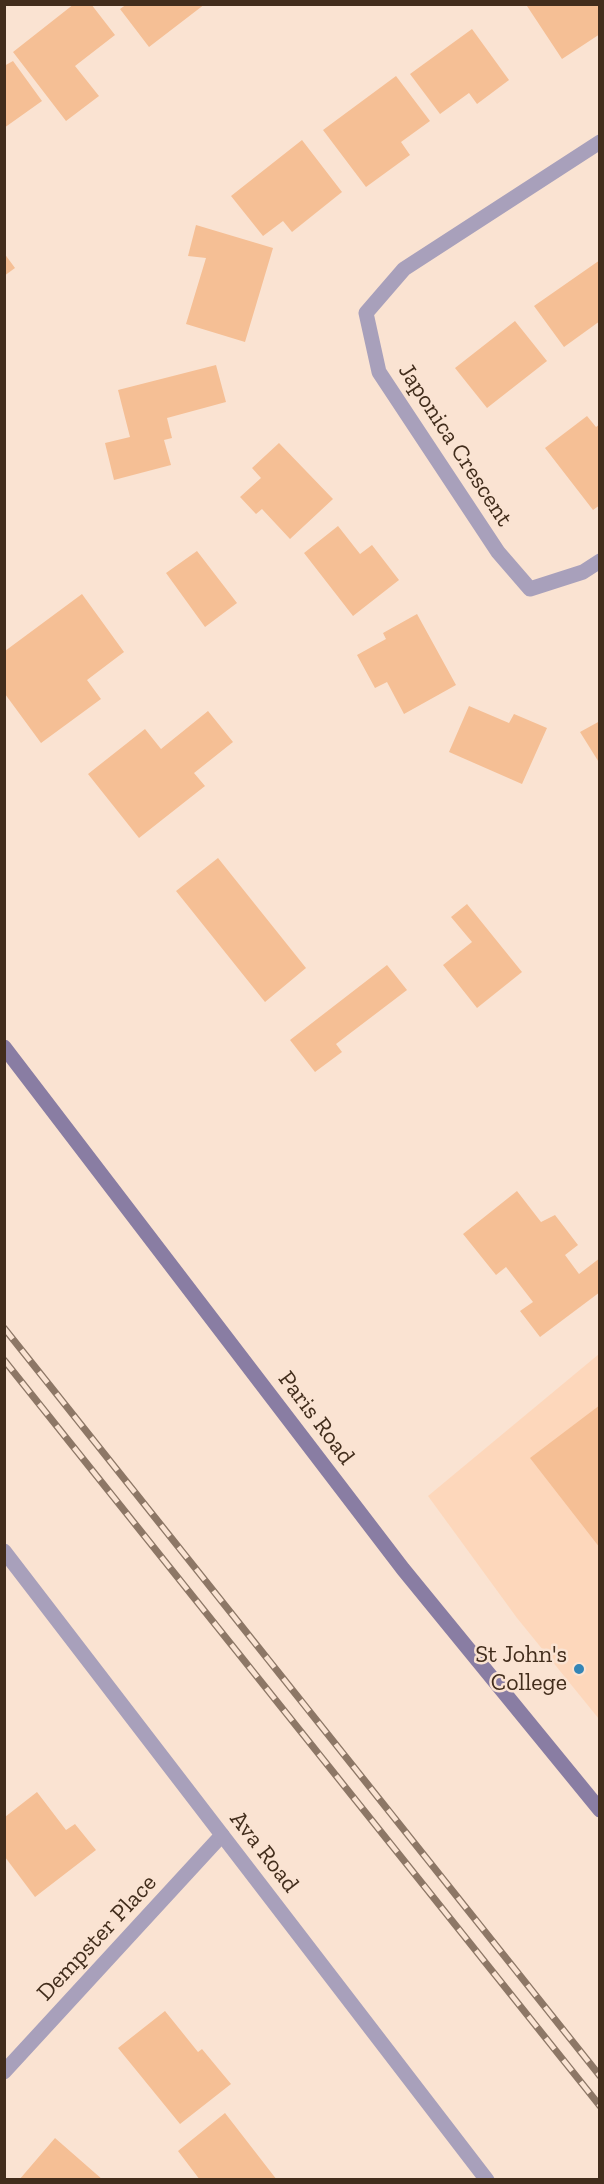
<!DOCTYPE html>
<html>
<head>
<meta charset="utf-8">
<style>
	body { margin:0 }
	#map { position:relative; width:604px; height:2184px; overflow:hidden; background:#fae3d2; font-family:"Zilla Slab",serif }
	canvas { display:block }
	.frame { position:absolute; inset:0; border:6px solid #422d1c; pointer-events:none }
</style>
</head>
<body>
<div id="map">
<canvas width="604" height="2184"></canvas>
<div class="frame"></div>
</div>
<script>
const g = document.querySelector('canvas').getContext('2d');
g.lineJoin = 'round';
function paint(path, color) { g.fillStyle = color; g.fill(path, 'evenodd'); }
const poly = rows => new Path2D(rows.map(r => 'M' + r).join(''));
function trace(path, color, width, dash) { g.strokeStyle = color; g.lineWidth = width; g.lineCap = dash ? 'butt' : 'round'; g.setLineDash(dash || []); g.stroke(path); }
function label(font, color, halo, rows, align = 'center') {
  g.font = font + ' "Zilla Slab",serif'; g.lineWidth = 5; g.setLineDash([]); g.textBaseline = 'middle'; g.strokeStyle = halo; g.fillStyle = color; for (const [text, x, y, turn = 0] of rows) {
    g.save(); g.translate(x, y); g.rotate((+turn || 0) * Math.PI / 180); g.textAlign = isNaN(turn) ? turn : align; if (halo) g.strokeText(text, 0, 0); g.fillText(text, 0, 0); g.restore();
  }
}
const built = poly([
	[599,1354,599,1719,517,1618,428,1496]
]);
const building = poly([
	[74,4,91,4,115,35,75,66,99,96,66,121,13,52],
	[127,4,205,4,149,47,120,9],
	[529,4,600,4,600,34,562,59,527,6],
	[472,29,509,80,477,104,469,93,440,114,410,74],
	[13,61,42,101,4,128,4,66],
	[396,76,430,121,401,142,410,155,366,187,323,130],
	[302,140,342,192,292,232,283,221,263,236,231,196],
	[196,225,273,248,245,342,186,324,206,258,188,256],
	[4,253,15,268,4,276],
	[600,260,600,321,564,347,534,306],
	[515,321,547,361,487,408,455,368],
	[216,365,226,402,167,418,172,438,164,440,171,465,114,480,105,443,130,437,118,390],
	[587,416,596,427,600,424,600,505,593,510,545,448],
	[279,443,333,499,290,539,262,509,256,514,240,497,261,478,252,468],
	[338,526,360,554,372,545,399,580,353,616,304,553],
	[197,551,237,603,205,627,166,573],
	[82,594,124,652,87,680,101,699,41,743,5,694,5,651],
	[417,614,456,685,404,714,387,682,375,688,357,655,386,639,383,633],
	[469,706,509,723,514,714,547,728,522,784,449,752],
	[208,711,233,742,194,773,205,786,139,838,88,774,145,729,161,749],
	[600,721,600,764,580,732],
	[218,858,306,968,265,1002,176,891],
	[467,904,522,972,477,1008,443,965,472,942,451,917],
	[387,965,407,990,336,1044,342,1052,315,1072,290,1040],
	[517,1191,541,1222,555,1215,578,1245,565,1255,579,1274,600,1258,600,1292,540,1337,520,1311,533,1302,506,1267,496,1275,463,1234],
	[600,1405,600,1548,530,1458],
	[37,1792,66,1830,75,1824,96,1850,35,1897,5,1857,5,1817],
	[165,2011,198,2052,202,2049,231,2084,180,2124,118,2048],
	[225,2113,277,2180,200,2180,178,2151],
	[55,2138,103,2180,19,2180]
]);
const minor = poly([
	[600,142,404,269,366,313,379,372,498,552,530,589,583,572,600,561],
	[4,2072,222,1835]
]);
const tertiary = poly([
	[4,1551,487,2180]
]);
const secondary = poly([
	[4,1047,403,1569,600,1810]
]);
const rail = poly([
	[4,1328,600,2076],
	[4,1360,600,2106]
]);
const markers = [
	[579,1669,6,"#3485b6"]
];
const streetNames = [
	["Japonica Crescent",455,445,57],
	["Paris Road",316,1418,53],
	["Ava Road",264,1852,52],
	["Dempster Place",97,1938,-47]
];
const poiNames = [
	["St John's",567,1655],
	["College",567,1683]
];
paint(built, '#fdd7bb');
paint(building, '#f5bf95');
trace(minor, '#a8a0bb', 15);
trace(tertiary, '#a8a0bb', 15);
trace(secondary, '#897da3', 15);
trace(rail, '#8d7766', 7);
trace(rail, '#fae3d2', 4.5, [14]);
for (const [x, y, r, color] of markers) { const dot = new Path2D(); dot.arc(x, y, r, 0, 2 * Math.PI); g.fillStyle = color; g.fill(dot); trace(dot, '#fae3d2', 2); }
label('24px', '#422d1c', '#fae3d2', streetNames);
label('24px', '#422d1c', '#fae3d2', poiNames, 'right');
</script>
</body>
</html>
